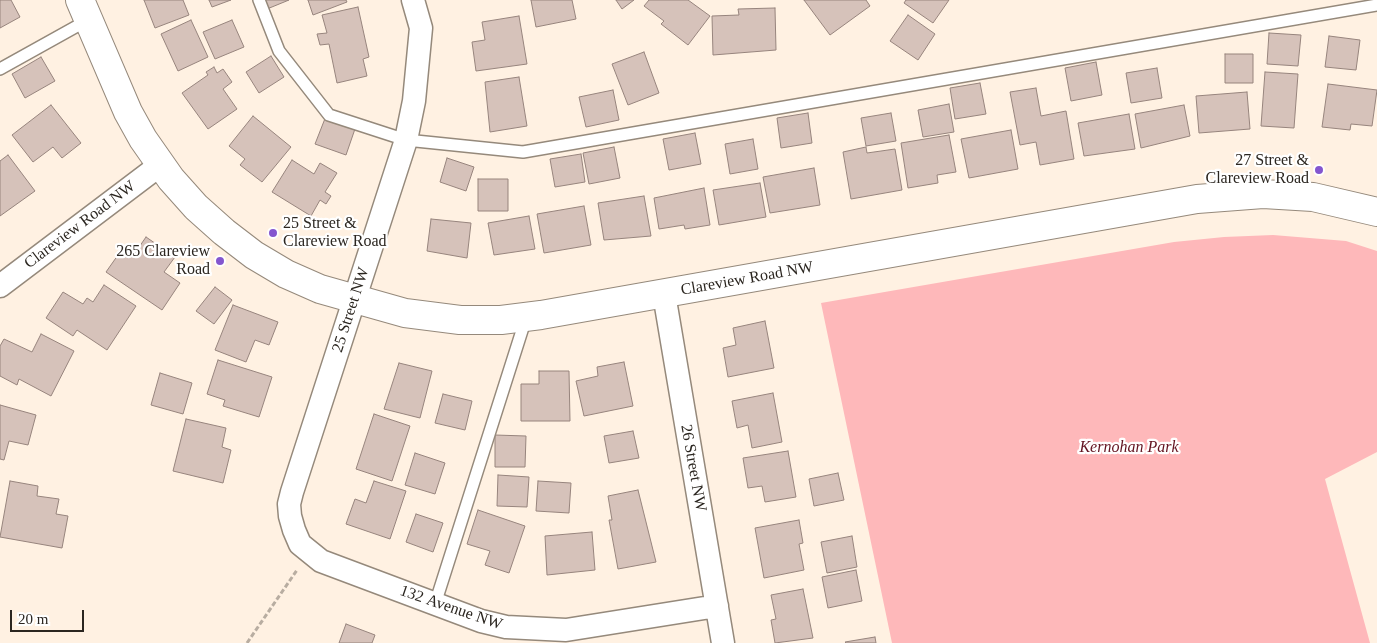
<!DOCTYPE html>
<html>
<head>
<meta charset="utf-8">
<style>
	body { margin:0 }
	#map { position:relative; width:1377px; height:643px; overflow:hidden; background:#fff1e2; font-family:Georgia,serif }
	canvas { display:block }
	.scale { position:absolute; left:10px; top:610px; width:74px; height:22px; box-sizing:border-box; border:2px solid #2b2620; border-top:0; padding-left:6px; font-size:15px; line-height:18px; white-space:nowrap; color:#2b2620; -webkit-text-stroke:4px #fff; paint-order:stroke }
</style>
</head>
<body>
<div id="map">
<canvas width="1377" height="643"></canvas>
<div class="scale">20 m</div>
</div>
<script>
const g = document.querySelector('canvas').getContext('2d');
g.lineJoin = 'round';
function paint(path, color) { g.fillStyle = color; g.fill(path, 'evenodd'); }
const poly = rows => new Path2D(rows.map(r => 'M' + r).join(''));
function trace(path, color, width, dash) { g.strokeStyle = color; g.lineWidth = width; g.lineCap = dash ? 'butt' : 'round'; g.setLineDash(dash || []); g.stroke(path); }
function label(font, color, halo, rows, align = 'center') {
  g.font = font + ' Georgia,serif'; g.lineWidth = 4.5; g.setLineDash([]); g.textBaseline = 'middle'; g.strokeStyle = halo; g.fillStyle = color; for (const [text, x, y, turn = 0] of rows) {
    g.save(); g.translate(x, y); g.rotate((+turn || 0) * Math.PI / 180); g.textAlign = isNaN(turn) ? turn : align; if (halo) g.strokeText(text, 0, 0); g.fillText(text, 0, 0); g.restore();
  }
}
const green = poly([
	[1273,235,1346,241,1377,251,1377,452,1325,479,1370,643,892,643,821,303,1174,242,1224,237]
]);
const building = poly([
	[0,0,11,0,20,17,0,28,0,0],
	[144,0,183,0,189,15,155,28,144,0],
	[209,0,231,0,212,7,209,0],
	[263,0,289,0,267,9,263,0],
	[308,0,346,0,347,2,313,15,308,0],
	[531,0,572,0,576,19,536,27,531,0],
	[616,0,634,0,622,9,616,0],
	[649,0,688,0,710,16,688,45,661,24,664,21,644,6,649,0],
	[804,0,866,0,870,6,830,35,804,0],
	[906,0,949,0,933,23,904,3,906,0],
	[358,7,369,57,363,59,367,76,337,83,329,44,320,45,317,34,327,33,322,15,358,7],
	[775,8,776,50,713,55,712,16,739,15,738,9,775,8],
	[908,15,935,34,918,60,890,41,908,15],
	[519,16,527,64,476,71,472,42,485,40,482,22,519,16],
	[191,20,208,57,178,71,161,34,191,20],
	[232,20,244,47,215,59,203,32,232,20],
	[1269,33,1301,35,1298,66,1267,64,1269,33],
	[1329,36,1360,40,1356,70,1325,67,1329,36],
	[644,52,659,93,628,105,612,64,644,52],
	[1225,54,1253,54,1253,83,1225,83,1225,54],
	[271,56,284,77,259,93,246,72,271,56],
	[41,57,55,81,25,98,12,74,41,57],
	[1096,62,1102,95,1071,101,1065,68,1096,62],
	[214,67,217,73,223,69,232,82,223,89,237,109,208,129,182,93,208,75,206,72,214,67],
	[1157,68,1162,98,1131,103,1126,73,1157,68],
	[1265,72,1298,74,1294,128,1261,126,1265,72],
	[519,77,527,126,490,132,485,82,519,77],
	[980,83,986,114,955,119,950,88,980,83],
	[1328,84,1377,90,1372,126,1351,124,1350,130,1322,127,1328,84],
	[1036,88,1041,116,1066,111,1074,159,1040,165,1036,142,1020,145,1010,92,1036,88],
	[613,90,619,120,586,127,579,97,613,90],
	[1247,92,1250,129,1199,133,1196,96,1247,92],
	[949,104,954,132,923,137,918,110,949,104],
	[51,105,81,143,62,158,53,147,33,162,12,135,51,105],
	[1184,105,1190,136,1141,148,1135,114,1184,105],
	[808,113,812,143,781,148,777,118,808,113],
	[891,113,896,141,866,146,861,118,891,113],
	[1129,114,1135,149,1084,156,1078,123,1129,114],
	[253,116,291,147,262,182,240,165,245,159,229,146,253,116],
	[326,116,356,126,346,155,315,144,326,116],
	[1011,130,1018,169,969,178,961,139,1011,130],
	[695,133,701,164,669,170,663,139,695,133],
	[949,135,956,172,937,175,938,183,908,188,901,143,949,135],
	[753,139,758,169,730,174,725,144,753,139],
	[614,147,620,178,589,184,583,153,614,147],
	[866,147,867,153,895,149,902,190,851,199,843,152,866,147],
	[581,154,585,182,555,187,550,159,581,154],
	[8,155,35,191,0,216,0,161,8,155],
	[447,158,474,167,466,191,440,182,447,158],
	[292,160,314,174,320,163,337,173,325,192,331,196,326,204,320,200,311,216,272,192,292,160],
	[814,168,820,205,770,213,763,177,814,168],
	[478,179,508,179,508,211,478,211,478,179],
	[760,183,766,217,719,225,713,190,760,183],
	[704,188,710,225,685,229,684,225,659,229,654,198,704,188],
	[644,196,651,236,604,240,598,203,644,196],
	[584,206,591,245,544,253,537,214,584,206],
	[529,216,535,249,494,255,488,223,529,216],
	[431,219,471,223,467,258,427,251,431,219],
	[146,237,175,257,164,272,180,283,162,310,106,272,125,245,135,253,146,237],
	[104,285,136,306,107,350,77,330,73,336,46,318,63,292,83,304,87,298,93,302,104,285],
	[215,287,232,300,214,324,196,311,215,287],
	[233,305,278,322,269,345,255,340,246,362,215,350,233,305],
	[765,321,774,368,728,377,723,348,736,345,733,328,765,321],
	[41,334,74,351,51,396,19,379,17,385,0,376,0,346,4,339,32,352,41,334],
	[218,360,272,377,259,417,223,406,225,400,207,394,218,360],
	[624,362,633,406,584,416,576,381,598,376,597,367,624,362],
	[399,363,432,371,420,418,384,409,399,363],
	[539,371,569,371,570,421,521,421,521,384,539,384,539,371],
	[160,373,192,383,183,414,151,405,160,373],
	[773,393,782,442,752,448,748,425,737,428,732,401,773,393],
	[443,394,472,401,465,430,435,423,443,394],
	[0,405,36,415,28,445,9,441,4,460,0,459,0,405],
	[374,414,410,426,392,481,356,469,374,414],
	[186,419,226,428,222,447,231,450,223,483,173,471,186,419],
	[633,431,639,458,609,463,604,436,633,431],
	[495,435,526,436,525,467,495,467,495,435],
	[788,451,796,497,765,502,762,486,748,488,743,458,788,451],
	[415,453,445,463,435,494,405,485,415,453],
	[838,473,844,500,814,506,809,479,838,473],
	[498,475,529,477,527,507,497,506,498,475],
	[10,481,38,486,37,496,59,499,56,514,68,516,62,548,0,537,10,481],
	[374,481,406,491,390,539,346,524,355,499,366,503,374,481],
	[538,481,571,483,569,513,536,511,538,481],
	[638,490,656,562,618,569,609,520,612,520,608,496,638,490],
	[478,510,525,526,509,573,485,565,490,551,467,544,478,510],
	[416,514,443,523,433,552,406,542,416,514],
	[799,520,803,543,799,544,804,570,764,578,755,528,799,520],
	[592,532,595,570,547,575,545,536,592,532],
	[852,536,857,567,827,573,821,542,852,536],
	[856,570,862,601,828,608,822,577,856,570],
	[803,589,813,638,775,643,771,620,776,619,771,595,803,589],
	[346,624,375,635,372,643,339,643,346,624],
	[875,637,876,643,846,643,845,642,875,637]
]);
const path = poly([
	[247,643,297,570]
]);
const lane = poly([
	[259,0,279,51,329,115,406,140,523,152,1377,5],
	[0,69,88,20],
	[435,604,526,318]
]);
const street = poly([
	[413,0,421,28,414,101,406,140,292,492,289,504,290,516,294,530,300,544,321,561,481,621,506,627,566,630,717,606],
	[0,286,160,165],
	[664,294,723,643]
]);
const secondary = poly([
	[80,0,128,112,143,139,171,179,196,207,224,232,254,255,286,274,320,289,405,313,460,320,501,320,541,315,1197,199,1263,194,1313,197,1377,212]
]);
const markers = [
	[1319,170,5,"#8456cf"],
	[273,233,5,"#8456cf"],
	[220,261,5,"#8456cf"]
];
const poiNames = [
	["27 Street &",1309,161],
	["Clareview Road",1309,179],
	["25 Street &",283,224,"left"],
	["Clareview Road",283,242,"left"],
	["265 Clareview",210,252],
	["Road",210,270]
];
const streetNames = [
	["Clareview Road NW",80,225,-37],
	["Clareview Road NW",747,279,-10],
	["25 Street NW",351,310,-72],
	["26 Street NW",693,468,80],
	["132 Avenue NW",451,608,19]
];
const parkNames = [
	["Kernohan Park",1129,448]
];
paint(green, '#feb8ba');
paint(building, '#d6c2ba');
trace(building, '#97847d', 1);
trace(lane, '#95897b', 14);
trace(street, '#95897b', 25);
trace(secondary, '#95897b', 30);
trace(path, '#b8ada1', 3, [5, 2.5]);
trace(lane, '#fff', 11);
trace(street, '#fff', 22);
trace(secondary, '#fff', 28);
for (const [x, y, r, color] of markers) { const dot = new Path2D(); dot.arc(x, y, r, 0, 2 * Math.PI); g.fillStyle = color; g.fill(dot); trace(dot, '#fff', 2); }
label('16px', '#2b2620', '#fff', poiNames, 'right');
label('16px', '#2b2620', '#fff', streetNames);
label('italic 16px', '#631320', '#fff', parkNames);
</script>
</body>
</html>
